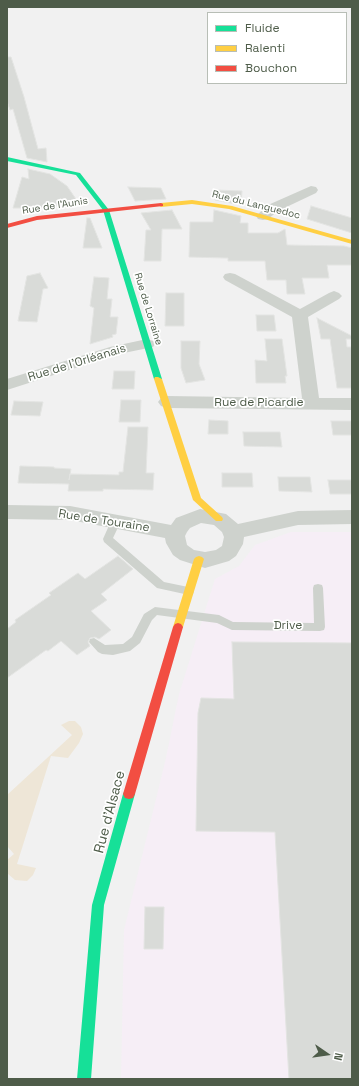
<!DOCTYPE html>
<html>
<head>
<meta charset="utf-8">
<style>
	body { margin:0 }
	#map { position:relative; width:359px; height:1086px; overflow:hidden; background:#f1f1f1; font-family:"Space Grotesk",sans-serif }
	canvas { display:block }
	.frame { position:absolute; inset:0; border:8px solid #4e5c49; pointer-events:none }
	.legend { position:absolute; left:207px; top:12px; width:140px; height:72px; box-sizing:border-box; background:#fff; border:1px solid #b8beb6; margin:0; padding:5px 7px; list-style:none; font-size:12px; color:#4e5c49 }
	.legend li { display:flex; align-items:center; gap:8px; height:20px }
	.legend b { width:20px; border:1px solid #b8beb6 }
	.north { position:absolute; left:307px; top:1034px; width:40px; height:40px; -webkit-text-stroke:3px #fff; paint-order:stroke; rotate:103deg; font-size:11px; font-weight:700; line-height:16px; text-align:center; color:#4e5c49 }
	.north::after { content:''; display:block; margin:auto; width:14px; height:18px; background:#4e5c49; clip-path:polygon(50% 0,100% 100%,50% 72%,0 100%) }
</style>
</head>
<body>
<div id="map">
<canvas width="359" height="1086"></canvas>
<div class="frame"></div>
<ul class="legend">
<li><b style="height:5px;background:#16e098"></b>Fluide</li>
<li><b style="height:5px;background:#ffcf43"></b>Ralenti</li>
<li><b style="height:5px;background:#f24e42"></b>Bouchon</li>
</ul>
<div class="north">N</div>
</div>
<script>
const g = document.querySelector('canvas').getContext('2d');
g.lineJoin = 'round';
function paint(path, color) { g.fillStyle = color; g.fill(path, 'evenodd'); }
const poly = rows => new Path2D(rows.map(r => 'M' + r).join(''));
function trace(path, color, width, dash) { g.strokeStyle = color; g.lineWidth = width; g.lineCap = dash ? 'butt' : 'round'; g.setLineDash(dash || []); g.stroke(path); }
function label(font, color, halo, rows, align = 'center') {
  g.font = font + ' "Space Grotesk",sans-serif'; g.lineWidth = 3.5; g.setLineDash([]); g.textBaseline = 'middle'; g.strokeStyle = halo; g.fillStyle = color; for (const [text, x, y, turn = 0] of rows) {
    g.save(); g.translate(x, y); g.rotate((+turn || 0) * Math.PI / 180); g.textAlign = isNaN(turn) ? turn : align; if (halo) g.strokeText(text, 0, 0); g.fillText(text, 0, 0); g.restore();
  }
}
const commercial = poly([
	[291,532,352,532,352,1079,121,1079,124,930,166,758,179,694,215,579,239,566,255,545]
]);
const green = poly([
	[69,721,75,721,81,727,83,734,79,743,68,758,51,756,17,864,36,868,33,875,27,881,15,880,7,873,7,860,14,854,7,846,7,795,72,735,61,725]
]);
const building = poly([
	[7,57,11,57,24,97,38,149,46,148,47,162,27,158,13,109,10,110,7,101,7,57],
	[28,169,50,174,67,186,78,202,50,208,13,208,22,177,29,179,28,169],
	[128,187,161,188,166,199,135,201,128,187],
	[216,190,242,191,241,205,215,200,216,190],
	[311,206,352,218,352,233,307,219,311,206],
	[172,210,182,229,162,229,161,261,144,261,146,230,151,230,141,213,172,210],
	[214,210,241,216,240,223,248,223,248,233,278,233,285,229,287,245,344,246,352,248,352,265,327,265,329,278,302,278,305,294,287,294,286,280,267,280,265,261,228,261,228,258,225,258,189,257,190,222,213,222,214,210],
	[87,218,90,218,102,248,83,248,87,218],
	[40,273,48,288,43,289,37,322,18,321,27,276,40,273],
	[94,277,109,278,107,299,112,299,110,317,118,317,116,334,112,335,113,337,90,344,94,308,90,306,94,277],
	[166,293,184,293,184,326,165,326,166,293],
	[256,315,274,315,276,331,257,331,256,315],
	[317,318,352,336,352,339,346,339,347,347,351,347,352,354,352,388,337,388,330,339,321,339,317,318],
	[265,339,282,339,287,376,285,376,286,383,256,383,255,360,267,361,265,339],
	[181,341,200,341,199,364,205,380,186,383,181,368,181,341],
	[114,371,135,371,134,389,112,389,114,371],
	[121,400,141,400,140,422,119,422,121,400],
	[14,401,43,402,40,416,11,415,14,401],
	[209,420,228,421,228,434,208,434,209,420],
	[331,421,352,421,352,435,333,435,331,421],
	[128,427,148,427,146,473,154,473,153,490,103,489,103,491,68,491,69,484,18,483,20,466,54,467,54,468,71,469,69,480,70,474,119,475,119,472,123,472,128,427],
	[243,432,280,432,282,447,244,446,243,432],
	[222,473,252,473,253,487,222,487,222,473],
	[278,477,310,477,312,492,279,491,278,477],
	[328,480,352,480,352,494,330,494,328,480],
	[118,556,133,569,101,594,107,600,91,611,111,630,99,639,95,637,90,638,88,642,90,646,77,655,61,641,48,651,46,650,7,678,7,629,16,622,15,620,51,595,49,593,78,573,85,579,118,556],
	[232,642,352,643,352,1079,289,1079,275,832,196,831,198,713,201,698,234,699,232,642],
	[145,907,164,907,163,949,144,949,145,907]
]);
const lane = poly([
	[116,517,121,521,113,538,164,582,193,588,194,591,193,594,189,595,157,588,104,542,103,539,111,521,116,517],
	[318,584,322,585,323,588,325,627,324,630,320,631,232,630,217,623,157,615,152,620,140,643,130,651,113,655,102,654,98,652,89,642,90,639,94,638,105,645,123,644,132,637,144,614,155,607,219,615,233,622,314,623,313,588,314,585,318,584]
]);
const street = poly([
	[311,186,316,187,318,190,316,193,278,211,268,219,263,220,258,219,256,216,268,205,311,186],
	[230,273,235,274,300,309,329,293,334,291,339,293,342,296,339,299,308,317,319,398,352,398,352,410,167,408,161,406,158,402,161,398,167,396,302,398,292,317,225,280,223,277,225,274,230,273],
	[147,339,153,341,155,344,153,347,119,354,7,390,7,379,110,347,147,339],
	[7,505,70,506,171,525,176,518,200,509,226,514,238,524,298,511,352,510,352,524,298,525,244,537,243,544,236,556,229,561,205,568,180,560,173,555,166,543,165,538,70,520,7,519,7,505],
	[201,523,214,525,222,532,224,537,222,546,216,550,205,552,194,550,187,545,185,536,187,532,190,528,201,523]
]);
const fast = poly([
	[7,157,80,173,109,210,162,379,161,381,158,381,154,379,103,210,76,175,7,161,7,157],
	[129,789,133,790,135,794,104,905,91,1079,77,1079,92,905,123,794,125,790,129,789]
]);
const slow = poly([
	[192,200,232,206,352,240,352,244,229,209,192,204,161,207,158,205,161,203,192,200],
	[155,377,158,377,162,379,201,498,222,517,223,519,222,521,216,521,193,500,154,379,155,377],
	[199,556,202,557,204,559,183,627,181,630,178,631,175,630,173,627,194,559,196,557,199,556]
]);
const jam = poly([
	[161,203,163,204,163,206,37,220,7,228,7,224,37,216,161,203],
	[178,623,181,624,183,627,135,794,133,798,129,799,125,798,123,794,173,627,175,624,178,623]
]);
const farStreetnames = [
	["Rue du Languedoc",256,205,14],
	["Rue de l'Aunis",55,206,-9],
	["Rue de Lorraine",148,309,73]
];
const streetNames = [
	["Rue de l'Orléanais",77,363,-17],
	["Rue de Picardie",259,403],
	["Rue de Touraine",104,521,9],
	["Drive",288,626]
];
const nearStreetnames = [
	["Rue d'Alsace",110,812,-75]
];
paint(commercial, '#f6eef6');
paint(green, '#eee6d7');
paint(building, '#d9dbd8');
trace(building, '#e3e4e2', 1);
paint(lane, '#ced2cd');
paint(street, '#ced2cd');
paint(fast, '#16e098');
paint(slow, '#ffcf43');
paint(jam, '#f24e42');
label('10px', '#4e5c49', '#fff', farStreetnames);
label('12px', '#4e5c49', '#fff', streetNames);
label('14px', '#4e5c49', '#fff', nearStreetnames);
</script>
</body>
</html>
